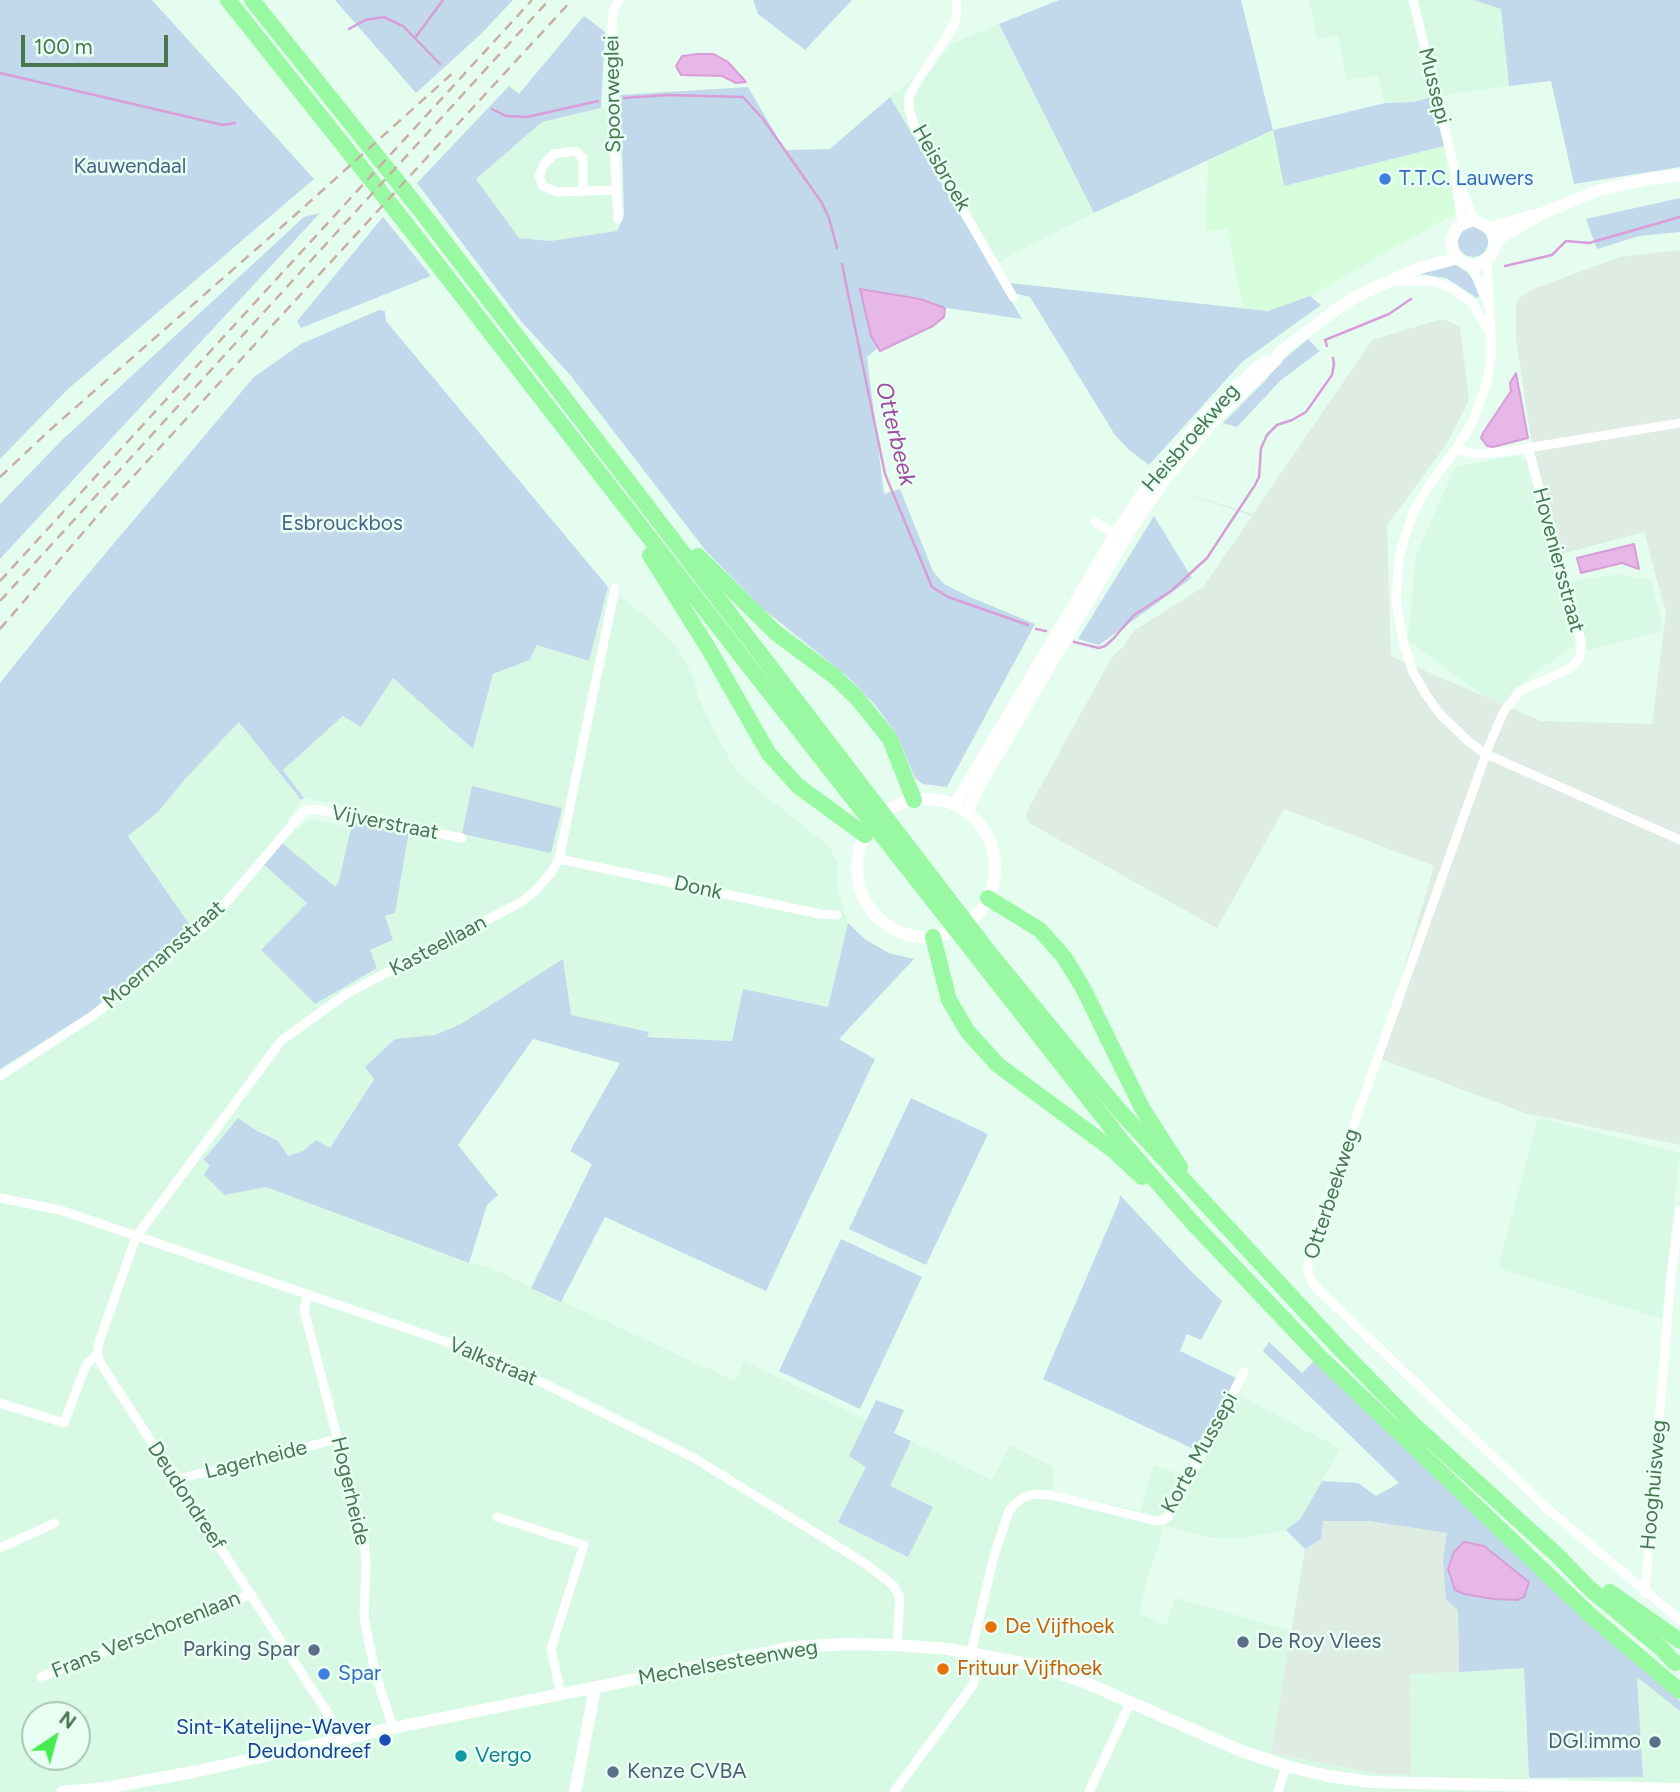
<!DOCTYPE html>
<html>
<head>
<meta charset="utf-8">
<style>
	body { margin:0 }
	#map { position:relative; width:1680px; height:1792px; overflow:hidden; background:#e4fdef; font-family:Figtree,sans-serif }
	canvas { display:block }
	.north { position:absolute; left:21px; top:1701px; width:70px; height:70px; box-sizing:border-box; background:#eafff4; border:2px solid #a9c8b3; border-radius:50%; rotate:36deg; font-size:19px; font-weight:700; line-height:28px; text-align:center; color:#487651 }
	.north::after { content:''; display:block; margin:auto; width:24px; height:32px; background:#45eb4f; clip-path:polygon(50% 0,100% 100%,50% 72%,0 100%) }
	.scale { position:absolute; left:21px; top:35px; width:147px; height:32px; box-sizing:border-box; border:4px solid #487651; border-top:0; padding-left:9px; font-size:21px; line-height:24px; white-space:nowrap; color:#487651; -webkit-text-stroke:5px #eafff4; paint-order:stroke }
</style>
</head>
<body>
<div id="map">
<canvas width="1680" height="1792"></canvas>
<div class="north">N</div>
<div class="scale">100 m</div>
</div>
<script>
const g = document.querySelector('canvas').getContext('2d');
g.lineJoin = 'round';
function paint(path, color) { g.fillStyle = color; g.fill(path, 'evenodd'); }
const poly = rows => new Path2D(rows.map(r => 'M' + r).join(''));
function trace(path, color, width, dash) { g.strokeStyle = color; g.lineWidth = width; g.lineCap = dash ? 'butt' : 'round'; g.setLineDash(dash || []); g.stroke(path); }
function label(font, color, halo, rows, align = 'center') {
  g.font = font + ' Figtree,sans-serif'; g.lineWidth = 5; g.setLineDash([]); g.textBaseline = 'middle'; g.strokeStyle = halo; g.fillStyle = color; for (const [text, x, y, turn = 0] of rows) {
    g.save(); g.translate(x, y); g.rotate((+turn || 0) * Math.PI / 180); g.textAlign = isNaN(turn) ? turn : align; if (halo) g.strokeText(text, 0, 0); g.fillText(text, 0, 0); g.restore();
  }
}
const residential = poly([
	[1309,0,1473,0,1501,9,1509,86,1445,95,1414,102,1385,103,1378,75,1347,80,1338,35,1317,39],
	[999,24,1094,213,997,263,986,261,890,97,954,43],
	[608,107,617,231,550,241,519,238,476,179,542,122],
	[1514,456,1522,457,1527,462,1575,640,1574,646,1529,677,1500,708,1408,641,1416,555,1455,467],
	[1620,574,1651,580,1664,630,1587,651,1572,581],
	[608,587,648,618,678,649,694,678,698,697,715,732,735,769,758,790,829,846,838,864,837,887,848,923,829,1007,743,989,732,1041,497,1028,372,1080,330,1149,316,1140,303,1151,288,1157,278,1141,257,1131,238,1118,203,1160,210,1165,225,1195,266,1187,468,1263,486,1266,735,1381,744,1361,992,1480,1010,1445,1053,1467,1053,1491,1140,1511,1154,1465,1195,1479,1237,1394,1340,1449,1301,1518,1286,1530,1235,1539,1207,1537,1164,1526,1145,1587,1140,1614,1166,1625,1176,1598,1292,1631,1271,1753,1374,1773,1411,1774,1410,1674,1524,1668,1529,1792,0,1792,0,1069,90,1012,205,933,226,913,216,905,192,928,128,836,158,812,186,778,239,722,301,800,288,819,298,830,305,822,313,819,350,827,353,808,304,798,283,770,343,716,361,727,393,677,473,748,493,674,530,660,537,645,589,661],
	[35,1715,77,1715,77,1757,35,1757],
	[1538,1118,1680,1153,1662,1319,1498,1268],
	[1637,1676,1680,1711,1680,1792,1569,1792,1570,1777,1643,1777]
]);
const commercial = poly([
	[1273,130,1284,186,1444,146,1456,213,1310,296,1268,311,1243,308,1227,229,1205,231,1208,161]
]);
const industrial = poly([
	[1680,250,1680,1145,1525,1113,1378,1058,1434,866,1284,809,1217,928,1029,823,1026,813,1112,657,1123,647,1135,630,1203,587,1252,516,1172,489,1253,514,1372,340,1438,320,1446,320,1460,327,1469,400,1446,445,1387,525,1391,656,1541,721,1652,724,1666,613,1644,532,1562,554,1531,440,1516,338,1516,304,1519,298,1533,289,1620,257],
	[1323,1521,1369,1521,1448,1533,1443,1560,1446,1600,1458,1610,1459,1672,1410,1674,1411,1775,1374,1773,1271,1753,1305,1549,1321,1539]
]);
const green = poly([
	[0,0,152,0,314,179,68,389,0,459],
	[335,0,513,0,481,34,416,93],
	[753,0,852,0,805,50,758,14],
	[1059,0,1241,0,1273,130,1385,103,1414,102,1432,97,1444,146,1284,186,1273,130,1094,213,999,24],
	[1473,0,1680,0,1680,167,1574,184,1551,81,1509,86,1501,9],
	[584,16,605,32,601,108,542,122,476,179,519,238,550,241,617,231,624,215,620,95,748,87,785,150,830,149,890,97,1022,319,872,297,880,346,867,357,884,494,900,489,933,571,944,584,970,597,1035,624,947,787,923,784,915,778,897,735,876,706,848,677,762,608,706,551,571,376,520,320,417,183,509,86,519,94],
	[1680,198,1680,232,1639,236,1597,249,1586,219],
	[320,213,0,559,0,504,62,440,304,217],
	[383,217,431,276,301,328,297,321],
	'1458 242a15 15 0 1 1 30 0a15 15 0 1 1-30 0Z',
	[1456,265,1468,273,1473,280,1479,296,1477,298,1446,278,1420,274],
	[1009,283,1268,311,1310,296,1321,305,1242,362,1149,465,1128,449,1115,435,1030,297,1014,293],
	[379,310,385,311,386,321,608,587,589,661,537,645,530,660,493,674,473,749,393,678,361,727,343,716,283,770,304,798,301,800,239,722,186,778,158,812,128,836,192,928,90,1012,0,1069,0,683,73,592,254,377,301,344],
	[1308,339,1320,351,1281,380,1237,427,1223,423,1266,380,1276,366],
	[1154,516,1192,578,1099,645,1078,639],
	[472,786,562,808,551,853,462,834],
	[353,819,409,831,395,913,385,916,393,940,370,950,377,968,315,1004,261,950,307,903,263,864,281,842,335,887,339,881],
	[848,923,866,940,889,953,914,959,839,1039,875,1059,766,1291,605,1217,561,1302,531,1288,592,1164,570,1151,620,1063,533,1039,458,1145,498,1195,487,1205,469,1263,266,1187,225,1195,204,1175,210,1165,203,1160,238,1118,257,1131,278,1141,288,1156,303,1151,316,1140,330,1148,374,1079,365,1067,395,1039,435,1035,461,1024,563,959,571,1015,649,1032,647,1037,732,1041,743,989,828,1007],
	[911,1098,988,1134,926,1265,849,1229],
	[1120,1195,1189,1269,1222,1301,1201,1340,1187,1334,1180,1351,1236,1378,1198,1451,1043,1379,1119,1202],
	[841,1239,922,1277,860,1409,779,1371],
	[1269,1342,1302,1373,1314,1361,1585,1620,1680,1701,1680,1711,1637,1677,1643,1777,1529,1778,1524,1668,1459,1672,1458,1610,1446,1600,1443,1560,1447,1533,1369,1521,1323,1521,1321,1539,1305,1549,1286,1530,1301,1518,1322,1481,1358,1483,1376,1496,1399,1483,1263,1351],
	[1514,1571,1529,1582,1524,1597,1517,1600,1464,1594],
	[876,1400,904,1410,894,1433,911,1441,890,1486,933,1507,908,1557,838,1522,866,1467,849,1456]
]);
const water = poly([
	[698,54,714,54,728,62,746,82,736,83,722,76,681,75,676,66,682,56,698,54],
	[860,289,920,299,945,308,944,317,933,326,880,351,871,336,860,289],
	[1516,373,1528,438,1493,447,1487,446,1481,438,1483,433,1511,391,1510,383,1516,373],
	[1634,544,1639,569,1622,563,1581,573,1577,558,1634,544],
	[1464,1542,1484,1546,1529,1582,1524,1597,1517,1600,1493,1599,1464,1594,1455,1590,1448,1569,1454,1552,1464,1542]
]);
const stream = poly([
	[349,29,365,20,384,17,403,26,440,64],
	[415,38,443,0],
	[0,73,223,125,235,123],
	[624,98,667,95,743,97,763,119,822,203,829,218,837,248],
	[492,109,506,116,527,117,598,101],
	[842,264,885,474,932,587,948,597,1028,625],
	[1505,266,1552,255,1566,241,1589,243,1680,217],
	[1327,346,1325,340,1389,314,1411,299],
	[1036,629,1046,631],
	[1074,642,1099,648,1105,646,1113,639,1134,615,1171,591,1207,558,1255,485,1259,477,1261,448,1267,435,1277,425,1292,420,1306,412,1332,375,1334,364,1333,358]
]);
const street = poly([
	[956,0,957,14,953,27,917,82,909,97,909,109,914,124,1013,297],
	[1413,0,1455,171,1462,223],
	[1457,176,1474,220],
	[583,189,583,158,575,151,554,154,544,164,539,176,543,186,556,192,616,190],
	[618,219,612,106,612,21,614,9,619,0],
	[1487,260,1491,334,1491,359,1487,382,1473,421,1456,449,1425,491,1414,511,1405,536,1399,559,1396,602,1404,645,1413,672,1425,693,1439,713,1469,742,1486,754,1680,840],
	[1471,265,1489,305],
	[1398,281,1430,281,1453,288,1473,304,1490,333],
	[1528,448,1581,641,1580,658,1569,669,1520,691,1504,711,1490,743,1314,1236,1308,1260,1308,1272,1313,1284,1327,1298,1550,1511,1680,1620],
	[1456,449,1472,454,1503,452,1680,423],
	[1095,522,1119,537],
	[559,859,820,914,837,915],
	[0,1076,94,1015,213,918,304,811,315,809,462,838],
	[0,1198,60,1210,491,1357,694,1458,866,1564,893,1585,900,1597,897,1645],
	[307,1296,304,1310,364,1540,366,1564,364,1618,375,1672,393,1728],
	[0,1403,64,1423,86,1365,97,1354],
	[174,1480,338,1439],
	[497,1517,584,1545,551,1649,561,1695],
	[0,1548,55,1523],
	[1645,1593,1671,1276,1680,1210],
	[971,1653,994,1556,1009,1511,1014,1505,1024,1497,1034,1494,1051,1495,1156,1521,1163,1520,1169,1516,1244,1372],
	[41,1677,251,1594],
	[345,1740,101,1364,97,1354,99,1342,136,1237,281,1041,346,994,521,902,536,890,551,873,559,859,615,588],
	[894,1792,973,1685,982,1655],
	[1089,1792,1131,1701],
	[1278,1792,1286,1766]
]);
const secondary = poly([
	[1489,228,1543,213,1600,190,1648,179,1680,175],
	[1495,244,1493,233,1489,228,1474,220,1458,226,1451,240,1453,252,1457,258,1466,264,1477,265,1491,256,1495,244,1503,236,1537,217],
	'857 868a69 69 0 1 1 138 0a69 69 0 1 1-138 0Z',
	[955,805,1115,535,1142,494,1207,413,1265,361],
	[967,813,979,786,1129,532,1162,483,1215,419,1277,359,1280,352,1337,309,1355,297,1419,268,1457,258],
	[62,1792,106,1788,193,1772,393,1728,795,1647,846,1644,897,1645,948,1649,1033,1665,1082,1681,1239,1750,1286,1766,1328,1776,1371,1782,1680,1789],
	[575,1792,595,1688]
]);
const highway = poly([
	[228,0,407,225,745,661,1125,1145,1191,1221,1319,1356,1590,1615,1680,1691],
	[252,0,421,211,992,956,1118,1109,1339,1348,1414,1425,1558,1556,1589,1588,1662,1649,1675,1663],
	[650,555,710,651,769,754,798,786,865,835],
	[698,556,776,633,834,676,857,698,890,739,914,800],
	[988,898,1040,930,1064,957,1083,988,1142,1108,1180,1167],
	[933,937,949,1000,968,1032,998,1065,1113,1150,1142,1177],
	[1610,1592,1680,1641]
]);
const rail = poly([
	[0,477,51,429,294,216,455,71],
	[0,581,532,0],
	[0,601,549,0],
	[0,629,106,506,572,0]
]);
const markers = [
	[1385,179,7,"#3f7fe0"],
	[991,1627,7,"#e8710a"],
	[1243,1642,7,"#5c6f8a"],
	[314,1650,7,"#5c6f8a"],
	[943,1669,7,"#e8710a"],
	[324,1674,7,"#3f7fe0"],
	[385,1740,7,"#1a4fb4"],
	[1655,1742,7,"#5c6f8a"],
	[461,1756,7,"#0f9aa8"],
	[613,1772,7,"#5c6f8a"]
];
const streetNames = [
	["Mussepi",1434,86,76],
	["Spoorweglei",613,94,-91],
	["Heisbroek",941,168,60],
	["Heisbroekweg",1191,438,-49],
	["Hoveniersstraat",1558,560,75],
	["Vijverstraat",385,823,11],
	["Donk",698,888,12],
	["Kasteellaan",438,946,-28],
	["Moermansstraat",164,955,-41],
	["Otterbeekweg",1332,1194,-72],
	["Valkstraat",493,1362,23],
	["Korte Mussepi",1200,1453,-61],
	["Lagerheide",256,1460,-14],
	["Hooghuisweg",1654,1485,-85],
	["Hogerheide",350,1491,77],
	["Deudondreef",186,1496,57],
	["Frans Verschorenlaan",146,1635,-22],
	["Mechelsesteenweg",728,1663,-10]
];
const parkNames = [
	["Kauwendaal",130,167],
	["Esbrouckbos",342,524]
];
const shopNames = [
	["T.T.C. Lauwers",1399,179],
	["Spar",338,1674]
];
const foodNames = [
	["De Vijfhoek",1005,1627],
	["Frituur Vijfhoek",957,1669]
];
const serviceNames = [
	["De Roy Vlees",1257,1642],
	["Parking Spar",300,1650,"right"],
	["DGI.immo",1641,1742,"right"],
	["Kenze CVBA",627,1772]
];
const transitNames = [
	["Sint-Katelijne-Waver",371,1728],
	["Deudondreef",371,1752]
];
const cultureNames = [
	["Vergo",475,1756]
];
const waterNames = [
	["Otterbeek",895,434,76]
];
paint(residential, '#d8fae5');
paint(commercial, '#d7fedc');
paint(industrial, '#deece3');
paint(green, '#c1d9eb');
paint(water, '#e6b7e7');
trace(water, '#d99dd9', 2);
trace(stream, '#d99dd9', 2.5);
trace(street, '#fff', 9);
trace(secondary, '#fff', 12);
trace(highway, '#98f9a2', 16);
trace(rail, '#c7b0a2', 2.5, [10, 7]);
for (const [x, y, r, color] of markers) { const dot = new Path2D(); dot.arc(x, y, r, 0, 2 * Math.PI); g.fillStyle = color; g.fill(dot); trace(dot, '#eafff4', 2.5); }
label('21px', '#487651', '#eafff4', streetNames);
label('21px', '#456488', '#eafff4', parkNames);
label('21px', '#366cbe', '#eafff4', shopNames, 'left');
label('21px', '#c56008', '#eafff4', foodNames, 'left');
label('21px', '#4e5e75', '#eafff4', serviceNames, 'left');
label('21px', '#164399', '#eafff4', transitNames, 'right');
label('21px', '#0d838f', '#eafff4', cultureNames, 'left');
label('italic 23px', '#a04a9f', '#eafff4', waterNames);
</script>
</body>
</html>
